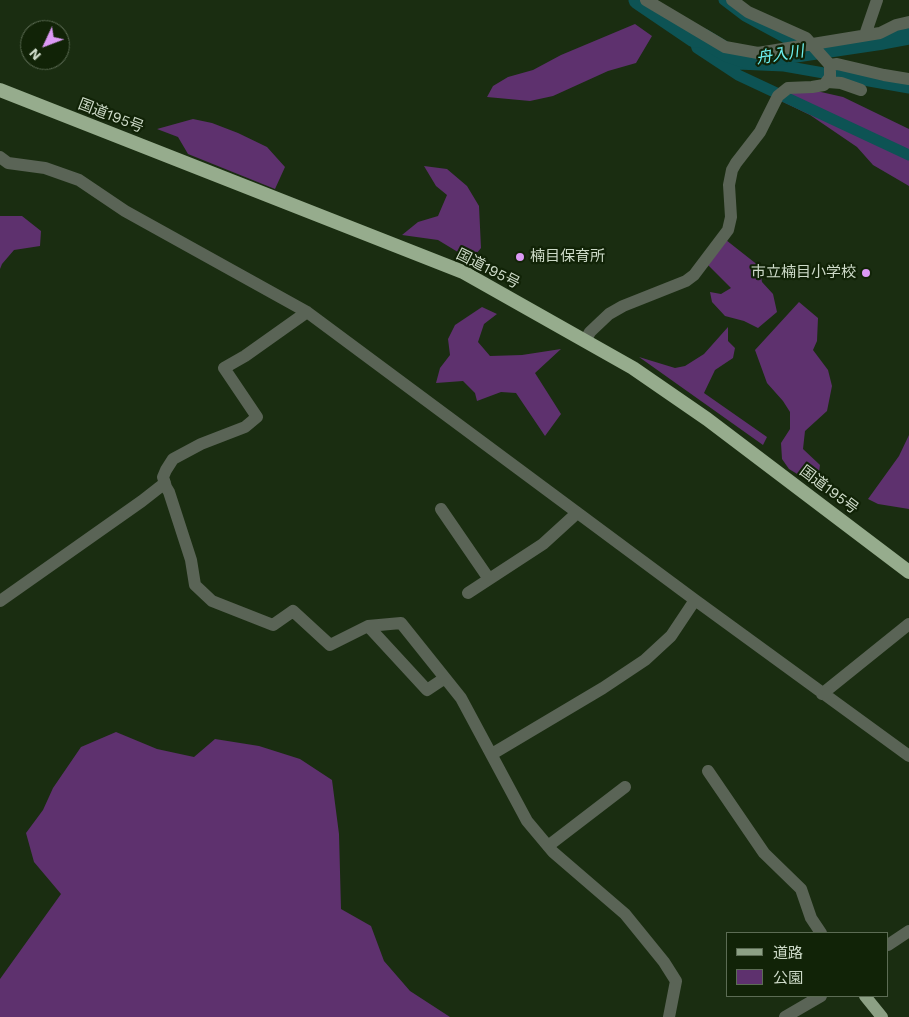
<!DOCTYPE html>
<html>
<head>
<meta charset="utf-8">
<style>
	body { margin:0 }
	#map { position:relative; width:909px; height:1017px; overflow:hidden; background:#1a2d11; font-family:"Work Sans","Noto Sans JP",sans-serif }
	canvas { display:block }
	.legend { position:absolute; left:726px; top:932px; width:162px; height:65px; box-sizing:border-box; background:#112307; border:1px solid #5c6c54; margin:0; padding:6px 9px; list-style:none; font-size:15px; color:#cddac8 }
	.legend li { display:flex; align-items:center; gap:10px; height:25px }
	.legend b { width:25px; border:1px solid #5c6c54 }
	.north { position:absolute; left:20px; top:20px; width:50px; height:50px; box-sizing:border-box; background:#112307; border:1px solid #5c6c54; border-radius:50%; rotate:227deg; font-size:14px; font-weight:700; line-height:20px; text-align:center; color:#cddac8 }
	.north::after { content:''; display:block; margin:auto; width:18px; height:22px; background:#dc99f5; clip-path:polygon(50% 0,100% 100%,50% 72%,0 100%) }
</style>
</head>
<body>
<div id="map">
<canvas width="909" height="1017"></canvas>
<ul class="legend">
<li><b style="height:6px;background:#8ca084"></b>道路</li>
<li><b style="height:14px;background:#5e316e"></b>公園</li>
</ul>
<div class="north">N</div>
</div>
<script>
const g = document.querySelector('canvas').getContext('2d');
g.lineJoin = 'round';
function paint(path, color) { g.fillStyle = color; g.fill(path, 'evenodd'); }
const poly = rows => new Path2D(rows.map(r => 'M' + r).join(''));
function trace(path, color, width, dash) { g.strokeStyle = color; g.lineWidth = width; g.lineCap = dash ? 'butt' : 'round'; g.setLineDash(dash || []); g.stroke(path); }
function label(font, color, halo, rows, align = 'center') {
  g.font = font + ' "Work Sans","Noto Sans JP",sans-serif'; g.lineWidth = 4.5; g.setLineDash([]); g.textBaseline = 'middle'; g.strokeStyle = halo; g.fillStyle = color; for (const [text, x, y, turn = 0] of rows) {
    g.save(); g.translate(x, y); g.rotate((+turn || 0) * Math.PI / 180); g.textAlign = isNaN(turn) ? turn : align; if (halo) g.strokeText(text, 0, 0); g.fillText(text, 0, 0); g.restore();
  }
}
const green = poly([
	[635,24,652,36,636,63,608,71,553,96,530,101,487,97,493,86,508,77,533,70,561,55],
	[792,91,821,92,843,97,909,129,909,186,873,165,857,147,810,115,781,101],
	[193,119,212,123,238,133,267,147,285,167,275,189,188,154,178,137,157,129],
	[424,166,447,169,467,186,479,206,481,248,471,260,438,240,402,235,418,222,438,216,447,195,436,186],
	[0,216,22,216,41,231,40,246,14,250,2,264,0,269],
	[726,240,759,266,762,282,773,294,777,312,758,328,744,321,725,316,712,302,710,292,721,294,731,288,706,263],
	[799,302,818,318,817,341,813,350,828,370,832,386,827,411,805,431,803,449,820,465,817,486,789,469,782,459,781,443,790,429,790,412,783,401,767,383,755,350],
	[482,307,497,314,484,324,478,342,490,356,522,355,561,349,535,373,561,414,545,436,516,393,501,392,477,401,475,393,463,381,436,383,440,368,450,355,448,339,455,325],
	[728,327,728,341,735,348,733,358,715,370,704,393,767,437,763,445,639,357,675,368,685,366,704,354],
	[909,435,909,509,878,504,868,499,899,456],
	[116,732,157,749,194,757,215,739,259,746,300,759,332,780,339,834,341,909,371,926,384,961,410,991,450,1017,0,1017,0,979,61,894,34,862,26,833,43,810,53,788,81,747]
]);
const canal = poly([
	[724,0,745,16,806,49],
	[694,38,697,48,738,75,909,155],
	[716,52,738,64,784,66,909,88]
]);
const river = poly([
	[638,0,694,38,703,38,728,53,749,60,883,40,909,35]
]);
const minor = poly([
	[646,0,725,47,758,53,880,33,896,25,909,22],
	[865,35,877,0],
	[830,65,837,64,884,75,909,79],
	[828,82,841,83,861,90],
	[0,157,8,163,45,168,79,180,125,211,307,312,695,600,909,756],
	[307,312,245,356,224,368,257,417,245,427,201,444,173,459,166,470,163,477,166,487,169,492,191,560,195,585,212,601,273,625,293,611,330,645,368,626,401,623,461,698,527,821,553,852,625,914,664,962,676,981,669,1017],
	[585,341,590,332,609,314,623,306,686,281,694,275,728,230,731,217,729,185,732,170,736,163,760,132,778,96,788,88,812,87,824,85,830,77,830,65,806,38,748,12,732,0],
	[441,509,489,579],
	[468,593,543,544,577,513],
	[0,601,142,501,165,483],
	[368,626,427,690,445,678],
	[822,694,909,624],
	[492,754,603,688,645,660,671,636,695,600],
	[708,771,764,853,801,889,811,918,821,933],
	[548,846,625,787],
	[888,945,909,931],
	[785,1017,821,996]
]);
const primary = poly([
	[865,996,882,1017]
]);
const trunk = poly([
	[0,90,463,272,633,368,707,419,909,572]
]);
const markers = [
	[520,257,5,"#dc99f5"],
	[866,273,5,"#dc99f5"]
];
const streetNames = [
	["国道195号",111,116,21],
	["国道195号",488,269,27],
	["国道195号",829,490,37]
];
const poiNames = [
	["楠目保育所",530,257],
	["市立楠目小学校",856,273,"right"]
];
const waterNames = [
	["舟入川",780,55,-9]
];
paint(green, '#5e316e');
trace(canal, '#0d5354', 11);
trace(river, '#0d5354', 19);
trace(minor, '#5a6456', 12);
trace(primary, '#8ca084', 12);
trace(trunk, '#96ac8d', 14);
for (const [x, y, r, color] of markers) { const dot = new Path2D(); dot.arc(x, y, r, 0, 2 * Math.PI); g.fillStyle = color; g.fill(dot); trace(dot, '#112307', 2); }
label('15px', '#cddac8', '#112307', streetNames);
label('15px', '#cddac8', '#112307', poiNames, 'left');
label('italic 16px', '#6df0f1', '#112307', waterNames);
</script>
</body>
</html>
